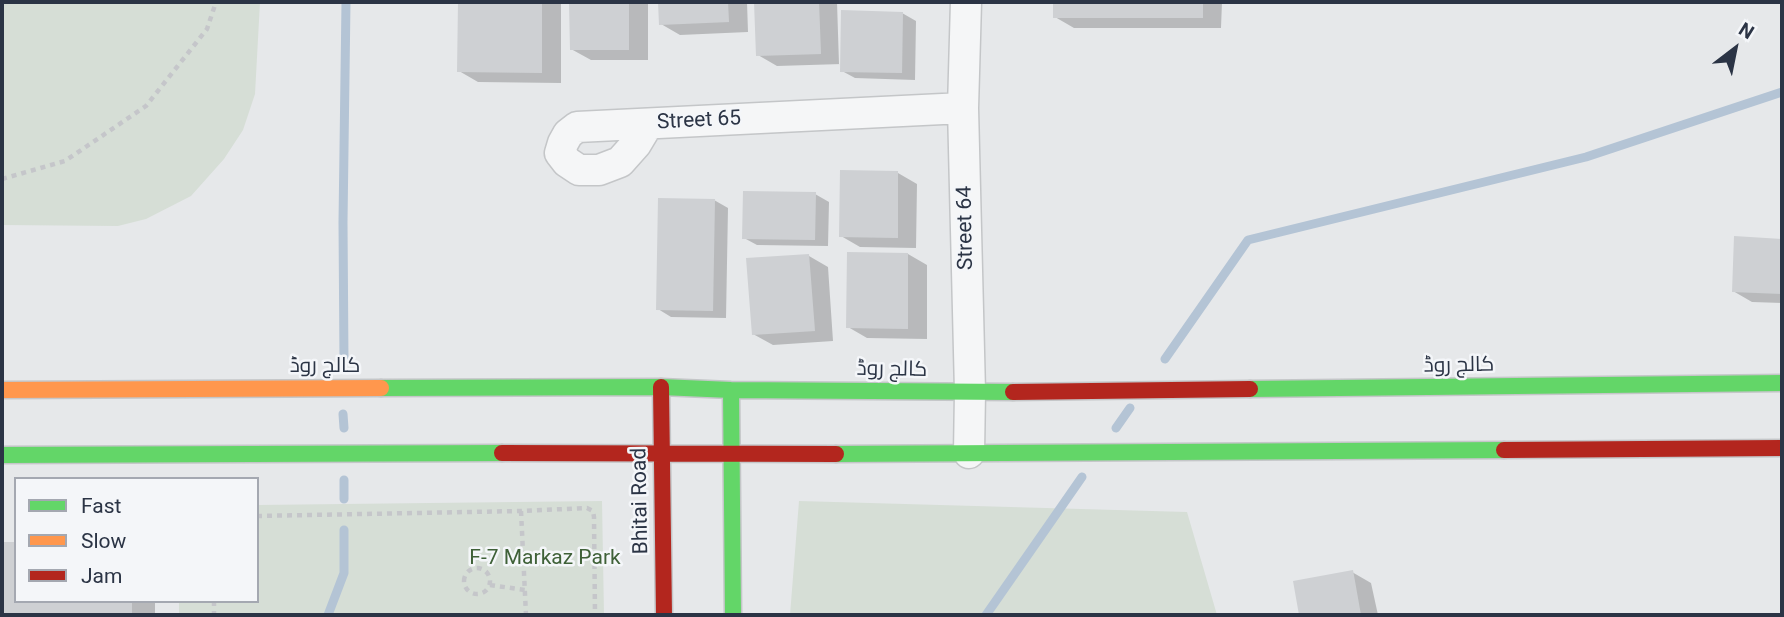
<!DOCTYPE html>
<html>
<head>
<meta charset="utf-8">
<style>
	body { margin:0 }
	#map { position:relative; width:1784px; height:617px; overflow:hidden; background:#e6e8ea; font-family:Roboto,sans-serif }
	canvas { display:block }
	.frame { position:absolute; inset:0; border:4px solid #2b3445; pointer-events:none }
	.legend { position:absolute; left:14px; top:477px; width:245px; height:126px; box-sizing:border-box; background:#f4f6f9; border:2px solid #a4a8b1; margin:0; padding:9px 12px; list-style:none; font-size:21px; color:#2b3445 }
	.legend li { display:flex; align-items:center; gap:14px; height:35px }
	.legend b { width:35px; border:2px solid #a4a8b1 }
	.north { position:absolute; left:1700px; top:14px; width:70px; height:70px; -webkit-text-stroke:5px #f4f6f9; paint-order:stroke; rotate:32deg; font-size:19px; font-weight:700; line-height:28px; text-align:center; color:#2b3445 }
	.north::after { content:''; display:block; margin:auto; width:24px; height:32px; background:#2b3445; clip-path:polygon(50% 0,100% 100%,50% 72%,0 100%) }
</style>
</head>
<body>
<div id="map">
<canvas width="1784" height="617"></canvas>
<div class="frame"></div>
<ul class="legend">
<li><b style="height:9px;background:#63d668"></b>Fast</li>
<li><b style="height:9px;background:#ff974d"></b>Slow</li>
<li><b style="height:9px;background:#b3261e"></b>Jam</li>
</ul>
<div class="north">N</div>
</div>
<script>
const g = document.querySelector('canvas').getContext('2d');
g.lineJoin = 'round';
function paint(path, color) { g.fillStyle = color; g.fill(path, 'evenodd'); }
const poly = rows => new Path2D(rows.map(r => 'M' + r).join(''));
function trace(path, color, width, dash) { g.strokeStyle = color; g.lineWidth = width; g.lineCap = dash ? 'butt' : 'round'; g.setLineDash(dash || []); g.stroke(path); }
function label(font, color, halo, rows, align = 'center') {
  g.font = font + ' Roboto,Cairo,sans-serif'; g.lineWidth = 5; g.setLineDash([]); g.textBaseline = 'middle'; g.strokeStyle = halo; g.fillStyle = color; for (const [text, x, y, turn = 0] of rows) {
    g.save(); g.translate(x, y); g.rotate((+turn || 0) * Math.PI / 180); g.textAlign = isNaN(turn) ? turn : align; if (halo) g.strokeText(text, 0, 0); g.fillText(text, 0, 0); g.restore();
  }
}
const green = poly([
	[2,2,260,2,255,94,243,130,224,159,191,196,146,219,118,226,2,225],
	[602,501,604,615,179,615,179,601,257,601,257,505],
	[799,501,1187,512,1217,615,790,615]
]);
const shadow = poly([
	[460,2,561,2,561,83,478,82,459,71],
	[571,2,648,2,648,60,591,60,571,49],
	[660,2,747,2,748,32,680,35,661,24],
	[756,2,837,2,839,64,842,64,902,13,916,21,915,80,855,78,842,71,842,64,777,66,758,55],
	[1055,2,1222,2,1221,28,1074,28,1055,17],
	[842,172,898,173,917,184,916,248,860,247,841,236],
	[815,194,829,202,828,246,757,245,744,238],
	[714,200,728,208,726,318,671,317,658,309],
	[1736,238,1782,240,1782,303,1752,302,1733,291],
	[848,254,908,254,927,265,927,339,867,338,848,327],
	[809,256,828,267,833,341,773,345,753,334],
	[2,544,16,544,16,601,155,601,155,615,2,615],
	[1352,572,1371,583,1378,615,1301,615,1295,583]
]);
const stream = poly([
	[1165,359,1248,240,1586,157,1782,92],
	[344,362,343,222,346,2],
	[343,414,344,428],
	[1116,428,1130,408],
	[344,480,344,499],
	[328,615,344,573,344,530],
	[986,615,1082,477]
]);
const building = poly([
	[458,2,542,2,542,73,457,72],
	[569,2,629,2,629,50,570,50],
	[658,2,728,2,729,22,659,25],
	[754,2,819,2,821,54,756,56],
	[1053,2,1203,2,1203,18,1053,18],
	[841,10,903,12,902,73,840,72],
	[840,170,898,171,898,238,839,237],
	[743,191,816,192,815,240,742,239],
	[658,198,715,199,713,311,656,310],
	[1734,236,1782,239,1782,294,1732,292],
	[847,252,908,253,908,329,846,328],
	[809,254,815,331,752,335,746,258],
	[2,542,16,542,16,601,132,601,132,615,2,615],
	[1353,570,1361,615,1299,615,1293,581]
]);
const path = poly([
	[2,179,65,161,146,106,207,29,216,2],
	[521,511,526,615],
	[257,516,521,511,587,508,593,511,594,517,595,615],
	'464 581a13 13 0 1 1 26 0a13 13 0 1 1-26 0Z',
	[490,585,525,590],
	[214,601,214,615]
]);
const street = poly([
	[966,2,963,108,970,392,969,453],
	[645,129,636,144,620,162,599,170,579,170,567,162,560,153,563,143,568,134,577,127,963,108]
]);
const fast = poly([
	[381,388,661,387,731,390,1013,392],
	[1250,389,1782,383],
	[731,390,733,615],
	[836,454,1504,450],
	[2,455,502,453]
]);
const slow = poly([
	[2,390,381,388]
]);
const jam = poly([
	[661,387,664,615],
	[1013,392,1250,389],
	[1504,450,1782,448],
	[502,453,836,454]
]);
const streetNames = [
	["Street 65",699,121,-3],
	["Street 64",966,228,-91],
	["کالج روڈ",1459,366,-1],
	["کالج روڈ",325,367],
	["کالج روڈ",892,370,1],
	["Bhitai Road",641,501,-91]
];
const parkNames = [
	["F-7 Markaz Park",545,559]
];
paint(green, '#d6ded6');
paint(shadow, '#0003');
trace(stream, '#b4c4d5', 9);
paint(building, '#ced0d3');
trace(street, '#c4c6c8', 33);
trace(fast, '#c4c6c8', 19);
trace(slow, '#c4c6c8', 19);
trace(jam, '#c4c6c8', 19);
trace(path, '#c5c6ca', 4.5, [5, 5]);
trace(street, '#f5f6f7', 30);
trace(fast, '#63d668', 16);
trace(slow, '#ff974d', 16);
trace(jam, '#b3261e', 16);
label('21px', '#2b3445', '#f4f6f9', streetNames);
label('21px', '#3f6138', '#f4f6f9', parkNames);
</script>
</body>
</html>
